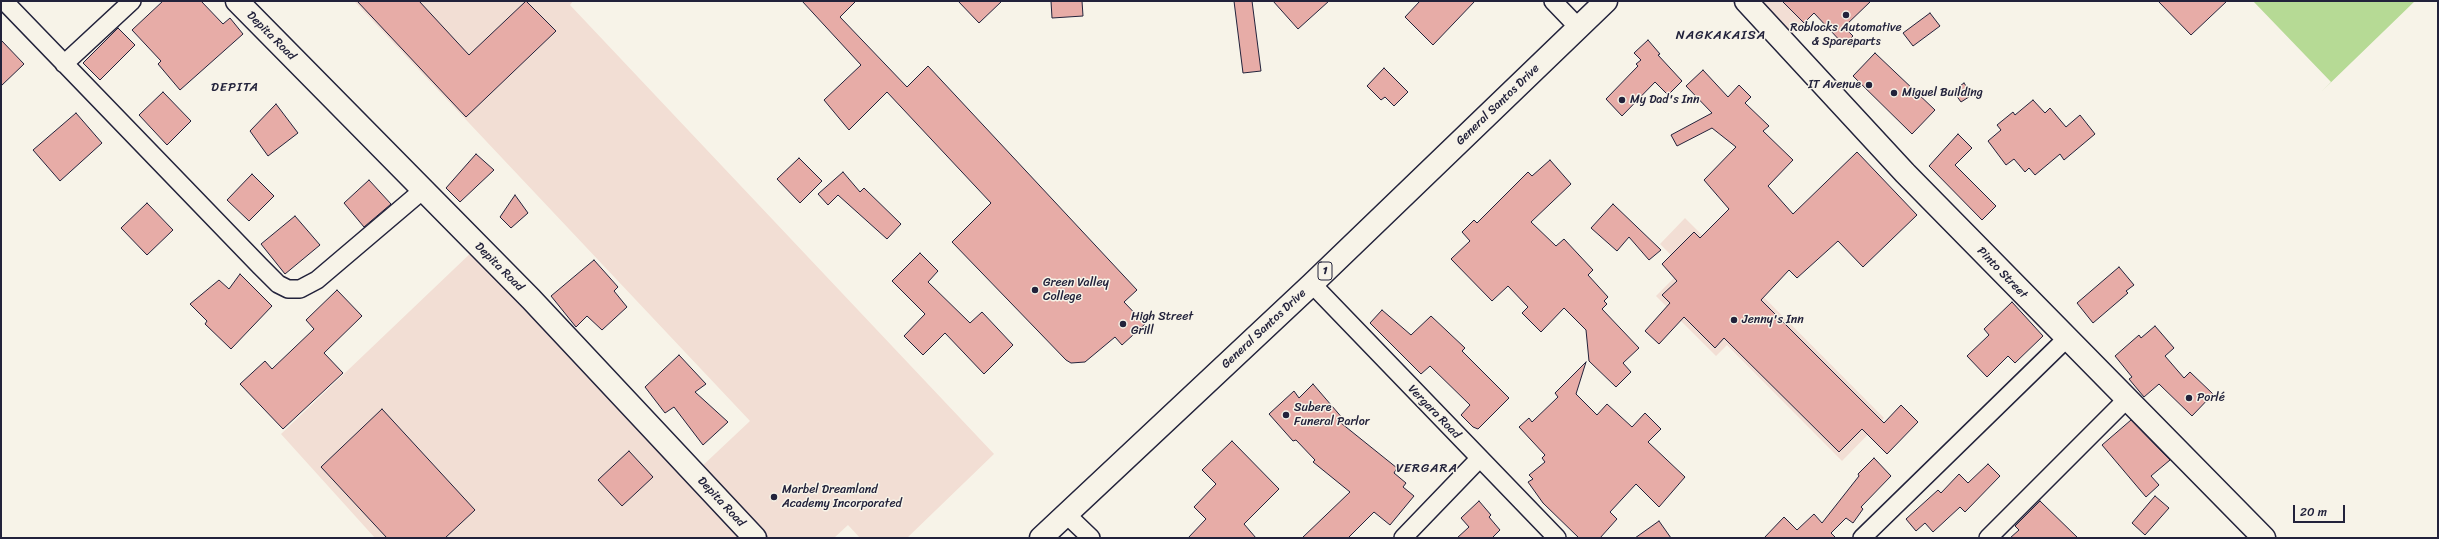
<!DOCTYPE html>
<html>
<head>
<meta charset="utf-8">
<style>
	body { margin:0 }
	#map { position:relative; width:2439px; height:539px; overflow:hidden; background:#f7f3e8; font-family:Sriracha,sans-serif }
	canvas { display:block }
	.frame { position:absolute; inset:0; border:2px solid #22223b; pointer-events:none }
	.scale { position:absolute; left:2293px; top:505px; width:52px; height:18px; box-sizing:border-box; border:2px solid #22223b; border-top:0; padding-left:5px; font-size:12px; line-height:14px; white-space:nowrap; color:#22223b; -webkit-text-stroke:3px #f7f3e8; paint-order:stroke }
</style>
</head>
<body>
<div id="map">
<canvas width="2439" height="539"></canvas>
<div class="frame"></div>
<div class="scale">20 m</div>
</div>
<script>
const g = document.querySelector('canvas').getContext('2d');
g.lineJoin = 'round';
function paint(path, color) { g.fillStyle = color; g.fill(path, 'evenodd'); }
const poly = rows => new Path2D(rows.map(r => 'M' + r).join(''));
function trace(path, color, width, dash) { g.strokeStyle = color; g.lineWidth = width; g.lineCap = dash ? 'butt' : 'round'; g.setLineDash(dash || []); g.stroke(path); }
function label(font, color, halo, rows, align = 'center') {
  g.font = font + ' Sriracha,sans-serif'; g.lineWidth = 3; g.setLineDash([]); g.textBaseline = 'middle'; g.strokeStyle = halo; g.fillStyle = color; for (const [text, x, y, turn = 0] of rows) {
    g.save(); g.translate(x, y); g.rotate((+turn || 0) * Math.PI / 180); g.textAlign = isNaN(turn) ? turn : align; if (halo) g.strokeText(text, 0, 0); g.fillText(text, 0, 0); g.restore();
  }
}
const built = poly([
	[354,1,573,1,570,5,994,454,907,538,860,538,848,525,834,538,764,538,699,469,750,421],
	[1755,1,1821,1,1823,4,1788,38],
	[1685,218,1884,418,1842,461,1727,345,1716,356,1656,296,1684,268,1660,244],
	[475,249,746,538,375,538,281,434]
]);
const green = poly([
	[2253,1,2415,1,2321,92,2331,82]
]);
const building = poly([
	[163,1,201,1,223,24,230,18,243,34,180,90,158,64,161,61,132,30,163,1],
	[357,1,419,1,469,55,526,1,556,31,466,117,357,1],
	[802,1,856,1,840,17,907,87,928,66,1137,290,1124,302,1145,324,1122,345,1115,337,1085,362,1071,363,1066,360,952,242,991,203,887,92,849,130,824,100,861,65,802,1],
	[958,1,1002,1,979,23,958,1],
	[1051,1,1082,1,1083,16,1052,18,1051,1],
	[1234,1,1252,1,1261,71,1243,73,1234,1],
	[1273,1,1329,1,1298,29,1273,1],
	[1420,1,1475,1,1433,45,1405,17,1420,1],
	[1782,1,1871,1,1844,27,1853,36,1844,45,1814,13,1804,23,1782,1],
	[2158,1,2227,1,2191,35,2158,1],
	[1930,13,1940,26,1913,46,1903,33,1930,13],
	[118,28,135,45,100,80,83,63,118,28],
	[1,40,24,64,1,86,1,40],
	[1648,40,1660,54,1658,55,1682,81,1668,95,1655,82,1622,116,1606,99,1638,66,1636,64,1641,60,1634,53,1648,40],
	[1875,53,1935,110,1912,134,1853,76,1875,53],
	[1384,68,1408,92,1394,106,1385,97,1381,100,1367,86,1384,68],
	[1703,70,1728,97,1739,85,1751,97,1745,103,1769,126,1763,131,1793,160,1768,186,1793,214,1857,152,1917,215,1863,267,1838,241,1797,278,1789,270,1761,300,1884,423,1901,405,1918,422,1887,454,1862,429,1839,452,1724,338,1715,348,1684,317,1659,344,1645,331,1670,303,1662,295,1677,281,1662,264,1694,232,1700,238,1729,209,1704,180,1736,147,1712,128,1677,146,1671,135,1712,113,1686,86,1703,70],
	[1964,83,1972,95,1961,102,1953,91,1964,83],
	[163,92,191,121,167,145,139,115,163,92],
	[2033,100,2045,113,2050,108,2066,127,2080,115,2095,134,2064,160,2060,154,2035,175,2029,168,2025,172,2014,159,2006,165,1988,141,2001,130,1997,125,2013,112,2015,115,2033,100],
	[276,104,298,133,268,156,250,131,276,104],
	[76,113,102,143,60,181,33,150,76,113],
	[1958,134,1972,148,1955,165,1996,206,1982,220,1929,166,1958,134],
	[476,154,494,170,460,202,446,188,476,154],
	[799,158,822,181,800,203,777,179,799,158],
	[1550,160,1571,184,1531,222,1556,246,1564,239,1593,270,1588,275,1608,297,1604,301,1607,304,1602,309,1639,348,1623,363,1631,372,1616,387,1589,361,1586,330,1564,308,1541,332,1522,313,1528,307,1508,286,1492,301,1451,259,1470,241,1462,232,1474,220,1477,223,1528,172,1532,176,1550,160],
	[843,172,860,192,864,188,901,224,887,239,838,195,828,205,818,194,843,172],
	[252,174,274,196,249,221,227,200,252,174],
	[369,180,391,204,364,227,344,203,369,180],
	[515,195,528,213,511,228,500,217,515,195],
	[147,203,173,230,147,255,121,228,147,203],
	[1613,204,1661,250,1649,260,1629,237,1617,251,1591,228,1613,204],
	[295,216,320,245,285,274,261,244,295,216],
	[920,253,938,271,928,282,970,323,982,312,1013,345,984,374,945,333,923,355,904,336,925,314,892,281,920,253],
	[594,260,618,287,614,291,627,307,602,330,587,316,576,327,551,296,594,260],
	[2119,267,2134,285,2126,291,2128,293,2093,323,2077,303,2119,267],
	[240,274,272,306,231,349,205,324,207,321,190,304,219,280,229,289,240,274],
	[337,290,362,316,324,353,343,373,283,429,240,384,265,361,272,369,314,329,306,320,337,290],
	[2012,302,2043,336,2015,363,2008,356,1987,377,1967,356,1989,335,1984,329,2012,302],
	[1382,310,1411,335,1431,316,1465,348,1462,351,1509,398,1478,429,1473,427,1461,415,1470,405,1430,366,1421,374,1370,323,1382,310],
	[2155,326,2174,348,2165,356,2184,378,2190,372,2213,394,2192,416,2159,384,2144,397,2129,379,2132,377,2115,356,2139,335,2141,338,2155,326],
	[679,355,706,384,695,392,728,422,703,445,674,407,665,413,645,387,679,355],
	[1586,362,1576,394,1597,415,1607,404,1632,427,1645,413,1661,429,1648,442,1685,477,1659,507,1636,484,1610,512,1617,519,1600,538,1579,538,1543,503,1528,482,1533,479,1529,475,1545,462,1542,458,1545,455,1519,427,1529,418,1532,422,1558,397,1555,393,1586,362],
	[1313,384,1344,420,1341,423,1397,468,1394,473,1406,483,1403,487,1414,496,1390,525,1374,512,1348,538,1302,538,1350,492,1313,462,1315,460,1296,440,1293,441,1269,414,1294,391,1299,398,1313,384],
	[382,409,475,510,445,538,387,538,321,467,382,409],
	[2131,420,2170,460,2151,476,2159,485,2146,497,2102,445,2131,420],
	[1232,441,1279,489,1244,524,1256,538,1188,538,1206,519,1194,507,1216,484,1202,470,1232,441],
	[629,451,653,477,622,506,598,480,629,451],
	[1874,458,1891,476,1861,507,1863,509,1853,523,1846,518,1831,533,1836,538,1764,538,1784,517,1797,530,1814,514,1822,523,1859,476,1858,474,1874,458],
	[1988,464,2000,476,1965,512,1960,507,1933,532,1925,523,1916,531,1906,519,1938,490,1941,493,1959,474,1968,483,1988,464],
	[2155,496,2169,508,2145,535,2132,523,2155,496],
	[1479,501,1491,515,1489,517,1500,530,1492,538,1457,538,1469,527,1461,518,1479,501],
	[2040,501,2078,538,2010,538,2019,530,2015,526,2040,501],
	[1659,521,1671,538,1635,538,1659,521]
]);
const street = poly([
	[4,1,260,266,278,284,288,289,300,289,317,280,423,190],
	[1553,1,1578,27],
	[64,64,132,1],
	[1312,284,1557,538],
	[1066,514,1091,538],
	[1403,538,1479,459],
	[1862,538,2066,339],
	[1988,538,2127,399]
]);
const secondary = poly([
	[237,1,531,299,755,538],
	[1746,1,1905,173,2264,538]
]);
const highway = poly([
	[1041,538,1312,284,1606,1]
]);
const markers = [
	[1846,15,4,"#22223b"],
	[1869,85,4,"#22223b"],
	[1894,93,4,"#22223b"],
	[1622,100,4,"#22223b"],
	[1035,290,4,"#22223b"],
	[1734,320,4,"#22223b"],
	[1123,324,4,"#22223b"],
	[2189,398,4,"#22223b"],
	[1286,415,4,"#22223b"],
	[774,497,4,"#22223b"]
];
const shields = [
	[1325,271,14]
];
const shieldNames = [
	["1",1325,271]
];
const poiNames = [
	["Roblocks Automative",1846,28,"center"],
	["& Spareparts",1846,42,"center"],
	["IT Avenue",1861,85,"right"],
	["Miguel Building",1902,93],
	["My Dad's Inn",1630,100],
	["Green Valley",1043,283],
	["College",1043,297],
	["High Street",1131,317],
	["Grill",1131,331],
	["Jenny's Inn",1742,320],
	["Porlé",2197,398],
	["Subere",1294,408],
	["Funeral Parlor",1294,422],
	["Marbel Dreamland",782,490],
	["Academy Incorporated",782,504]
];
const streetNames = [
	["Depita Road",271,36,45],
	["General Santos Drive",1498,105,-44],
	["Depita Road",499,267,45],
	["Pinto Street",2002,273,46],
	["General Santos Drive",1264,329,-43],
	["Vergara Road",1434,412,46],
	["Depita Road",721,502,47]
];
const neighbourhoodNames = [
	["NAGKAKAISA",1721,36],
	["DEPITA",235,88],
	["VERGARA",1427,469]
];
paint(built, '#f2ded4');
paint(green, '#b6da95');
paint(building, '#e7aca7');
trace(building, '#22223b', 1);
trace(street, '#22223b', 20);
trace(secondary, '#22223b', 25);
trace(highway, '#22223b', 25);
trace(street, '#f7f3e8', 17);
trace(secondary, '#f7f3e8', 22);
trace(highway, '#f7f3e8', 22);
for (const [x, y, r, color] of markers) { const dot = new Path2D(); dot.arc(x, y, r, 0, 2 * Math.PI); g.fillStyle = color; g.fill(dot); trace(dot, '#f7f3e8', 1.5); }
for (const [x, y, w] of shields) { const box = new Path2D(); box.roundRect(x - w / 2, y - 9, w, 18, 3); g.fillStyle = '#f7f3e8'; g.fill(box); trace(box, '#22223b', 1); }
label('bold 11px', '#22223b', null, shieldNames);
label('12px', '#22223b', '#f7f3e8', poiNames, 'left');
label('12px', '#22223b', '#f7f3e8', streetNames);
g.letterSpacing = '1px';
label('13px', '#22223b', '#f7f3e8', neighbourhoodNames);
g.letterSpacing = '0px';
</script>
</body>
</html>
